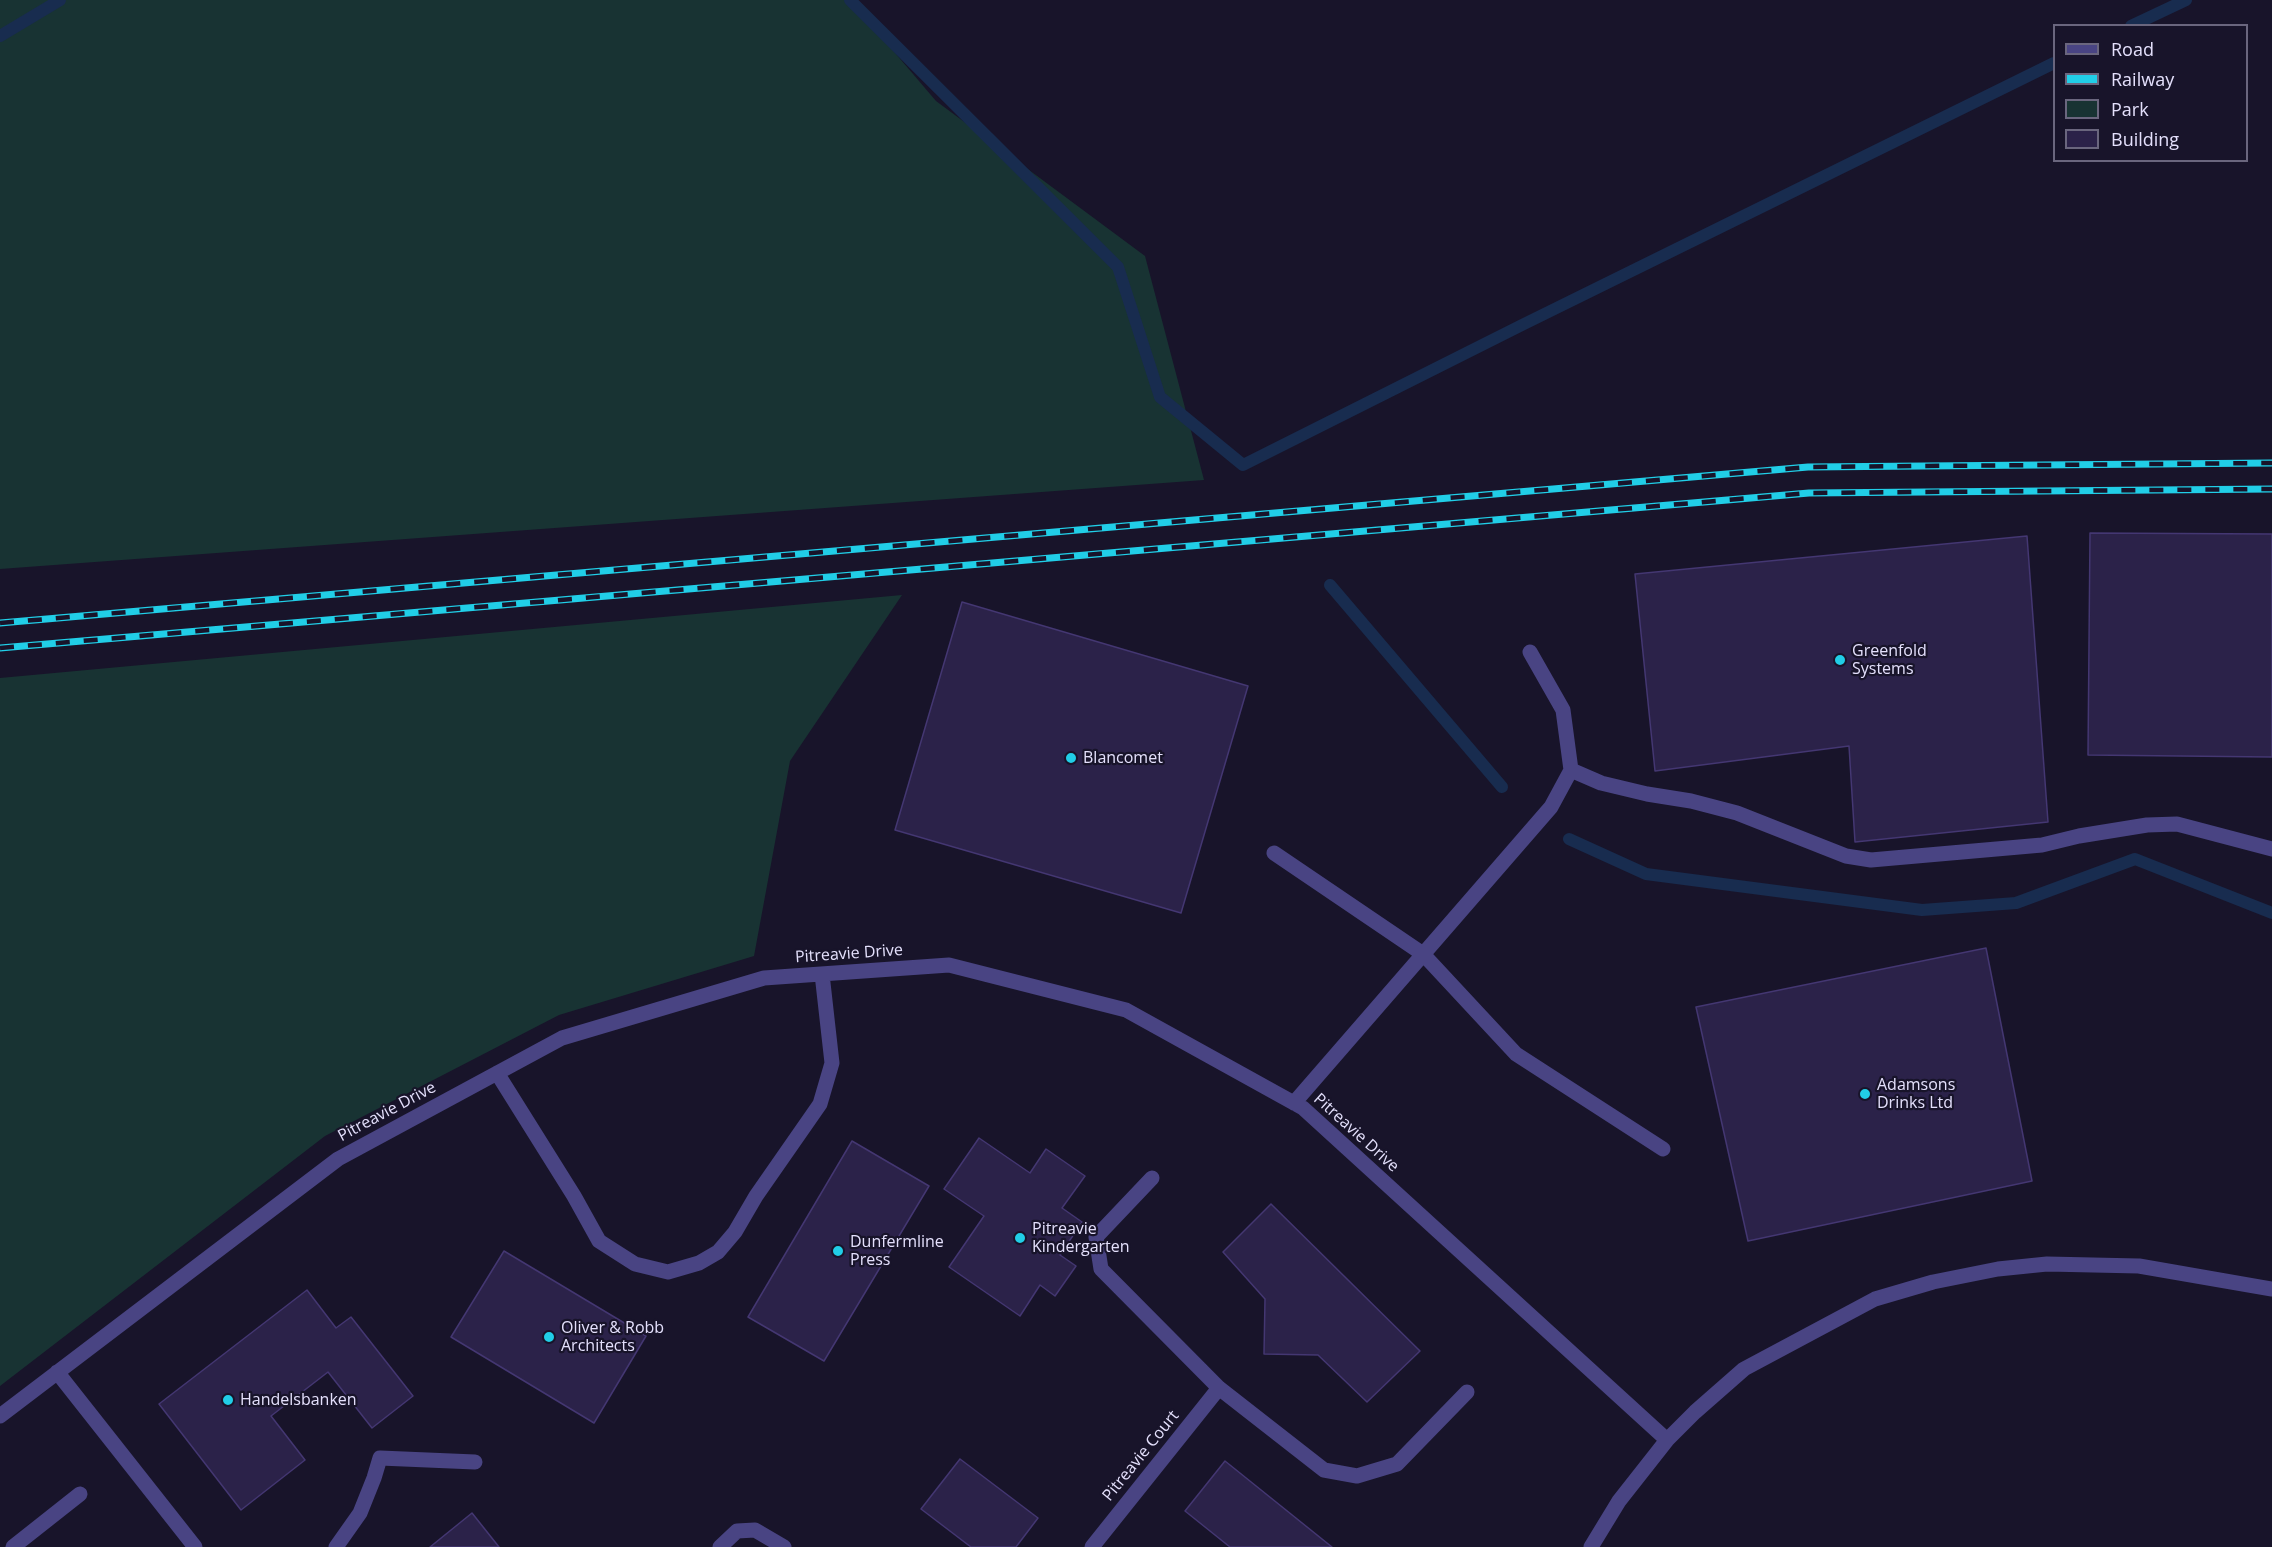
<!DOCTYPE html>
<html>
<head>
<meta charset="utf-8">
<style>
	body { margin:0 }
	#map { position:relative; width:2272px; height:1547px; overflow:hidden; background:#18142a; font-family:"Open Sans",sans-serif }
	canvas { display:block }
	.legend { position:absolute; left:2053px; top:24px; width:195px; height:138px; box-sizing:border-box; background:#18142a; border:2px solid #6a667e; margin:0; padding:8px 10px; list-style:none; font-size:18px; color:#e4e0fc }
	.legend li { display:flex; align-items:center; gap:12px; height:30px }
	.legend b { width:30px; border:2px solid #6a667e }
</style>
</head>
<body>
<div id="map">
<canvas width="2272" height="1547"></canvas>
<ul class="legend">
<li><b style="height:8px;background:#494483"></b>Road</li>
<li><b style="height:8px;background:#21cee7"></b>Railway</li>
<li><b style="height:16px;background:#183333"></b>Park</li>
<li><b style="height:16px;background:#2b2249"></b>Building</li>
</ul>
</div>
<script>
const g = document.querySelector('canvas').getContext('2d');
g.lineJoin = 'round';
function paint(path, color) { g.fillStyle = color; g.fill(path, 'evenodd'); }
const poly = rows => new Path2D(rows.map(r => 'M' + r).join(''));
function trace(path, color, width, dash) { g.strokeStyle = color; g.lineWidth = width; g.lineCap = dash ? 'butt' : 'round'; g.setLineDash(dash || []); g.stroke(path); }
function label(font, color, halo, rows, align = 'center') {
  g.font = font + ' "Open Sans",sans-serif'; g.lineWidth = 4.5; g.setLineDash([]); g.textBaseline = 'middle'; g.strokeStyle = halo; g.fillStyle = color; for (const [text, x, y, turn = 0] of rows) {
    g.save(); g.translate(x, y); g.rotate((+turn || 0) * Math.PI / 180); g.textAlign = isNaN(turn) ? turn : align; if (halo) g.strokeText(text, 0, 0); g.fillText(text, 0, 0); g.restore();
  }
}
const green = poly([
	[0,0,850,0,936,101,1145,256,1204,480,0,569],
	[902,595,790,761,754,956,559,1015,325,1136,0,1386,0,678]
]);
const stream = poly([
	[850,0,1118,267,1160,397,1243,465,1522,325,2054,63],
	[2131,26,2186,0],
	[0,36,60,0],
	[1330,585,1502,787],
	[1569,839,1646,874,1922,910,2016,903,2135,859,2272,913]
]);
const building = poly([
	[2090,533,2272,534,2272,757,2088,755,2090,533],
	[2027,536,2048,822,1855,842,1849,746,1655,771,1635,574,2027,536],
	[962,602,1248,686,1181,913,895,830,962,602],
	[1986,948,2032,1181,1748,1241,1696,1007,1986,948],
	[979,1138,1030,1173,1046,1149,1085,1176,1062,1208,1082,1222,1060,1255,1076,1266,1055,1296,1040,1285,1020,1316,949,1267,984,1216,944,1189,979,1138],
	[852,1141,929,1186,824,1361,748,1317,852,1141],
	[1271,1204,1420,1351,1367,1402,1318,1355,1264,1354,1265,1299,1223,1252,1271,1204],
	[504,1251,646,1336,594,1423,451,1337,504,1251],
	[307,1290,336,1328,351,1317,413,1396,372,1428,328,1372,271,1416,305,1460,241,1510,159,1404,307,1290],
	[960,1459,1038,1518,1016,1547,971,1547,921,1509,960,1459],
	[1225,1461,1332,1547,1230,1547,1185,1511,1225,1461],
	[472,1513,499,1547,430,1547,472,1513]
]);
const minor = poly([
	[1571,770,1601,783,1647,794,1691,801,1737,813,1846,856,1871,860,2042,845,2079,836,2147,825,2177,824,2272,849],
	[1274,853,1423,954,1516,1054,1663,1149],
	[497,1073,574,1196,599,1241,635,1264,668,1272,699,1263,718,1252,735,1232,756,1196,820,1104,832,1063,822,974],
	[1294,1103,1551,807,1571,770,1563,710,1530,652],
	[1152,1178,1096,1237,1101,1269,1219,1388,1324,1470,1357,1476,1397,1464,1467,1392],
	[57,1372,195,1547],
	[0,1416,338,1159,562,1038,764,978,949,965,1126,1010,1303,1108,1667,1440],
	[13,1547,80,1494],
	[336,1547,360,1513,374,1478,380,1458,475,1462],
	[720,1547,737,1531,755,1530,784,1547],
	[1092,1547,1219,1388],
	[1591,1547,1619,1501,1667,1440,1695,1412,1744,1369,1875,1299,1933,1282,1998,1269,2047,1264,2139,1266,2272,1289]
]);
const rail = poly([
	[0,623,1808,467,2272,463],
	[0,648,1809,493,2272,489]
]);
const markers = [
	[1840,660,6,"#21cee7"],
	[1071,758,6,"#21cee7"],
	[1865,1094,6,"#21cee7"],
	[1020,1238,6,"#21cee7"],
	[838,1251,6,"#21cee7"],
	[549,1337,6,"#21cee7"],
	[228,1400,6,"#21cee7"]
];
const poiNames = [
	["Greenfold",1852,651],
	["Systems",1852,669],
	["Blancomet",1083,758],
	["Adamsons",1877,1085],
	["Drinks Ltd",1877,1103],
	["Pitreavie",1032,1229],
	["Kindergarten",1032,1247],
	["Dunfermline",850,1242],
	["Press",850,1260],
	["Oliver & Robb",561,1328],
	["Architects",561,1346],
	["Handelsbanken",240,1400]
];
const streetNames = [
	["Pitreavie Drive",849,954,-4],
	["Pitreavie Drive",387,1112,-28],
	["Pitreavie Drive",1356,1133,42],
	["Pitreavie Court",1141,1456,-51]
];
paint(green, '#183333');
trace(stream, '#182c4f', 12);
paint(building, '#2b2249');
trace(building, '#443772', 1.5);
trace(minor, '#494483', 15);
trace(rail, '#21cee7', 7);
trace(rail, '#18142a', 4.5, [14]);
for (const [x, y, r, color] of markers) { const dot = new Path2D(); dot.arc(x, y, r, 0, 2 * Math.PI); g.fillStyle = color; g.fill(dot); trace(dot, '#18142a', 2); }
label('16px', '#e4e0fc', '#18142a', poiNames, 'left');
label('16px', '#e4e0fc', '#18142a', streetNames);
</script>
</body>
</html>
